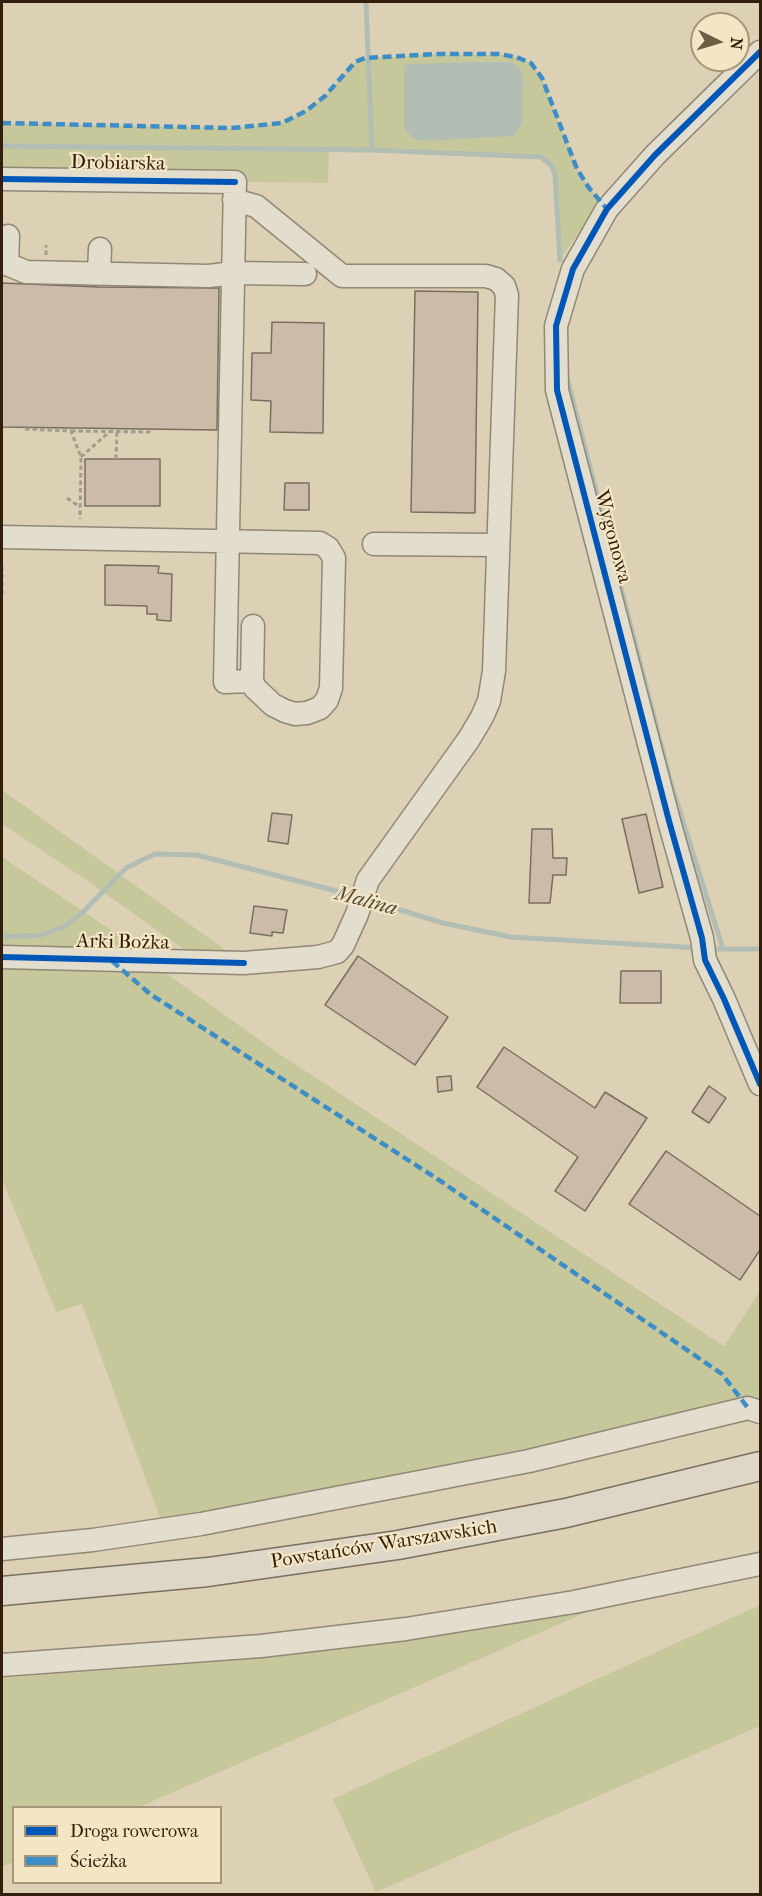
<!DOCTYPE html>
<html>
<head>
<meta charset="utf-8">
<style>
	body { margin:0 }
	#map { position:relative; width:762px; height:1896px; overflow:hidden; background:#dcd1b5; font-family:"IM FELL French Canon",serif }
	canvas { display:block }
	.frame { position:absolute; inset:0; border:3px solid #331d0c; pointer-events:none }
	.legend { position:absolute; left:12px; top:1806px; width:210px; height:78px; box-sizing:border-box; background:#f3e6c4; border:2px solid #a6967a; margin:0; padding:8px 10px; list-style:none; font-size:18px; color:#331d0c }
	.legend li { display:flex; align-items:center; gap:12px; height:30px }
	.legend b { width:30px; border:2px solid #a6967a }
	.north { position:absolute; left:690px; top:12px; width:60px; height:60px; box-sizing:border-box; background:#f3e6c4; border:2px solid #a6967a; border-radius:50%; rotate:95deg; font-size:16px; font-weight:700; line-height:24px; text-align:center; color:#331d0c }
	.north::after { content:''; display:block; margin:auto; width:21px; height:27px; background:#6e5c47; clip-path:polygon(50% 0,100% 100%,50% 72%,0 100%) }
</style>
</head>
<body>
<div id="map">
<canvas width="762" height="1896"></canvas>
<div class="frame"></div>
<ul class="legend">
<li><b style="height:8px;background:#0057b8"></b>Droga rowerowa</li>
<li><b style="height:8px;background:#3d8dc6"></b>Ścieżka</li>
</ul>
<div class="north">N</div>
</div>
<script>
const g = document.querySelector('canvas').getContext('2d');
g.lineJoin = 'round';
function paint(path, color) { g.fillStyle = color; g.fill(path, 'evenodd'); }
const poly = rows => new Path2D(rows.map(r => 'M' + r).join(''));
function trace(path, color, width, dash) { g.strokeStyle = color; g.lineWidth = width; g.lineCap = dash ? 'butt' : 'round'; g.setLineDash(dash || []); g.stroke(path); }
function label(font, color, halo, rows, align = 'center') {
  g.font = font + ' "IM FELL French Canon",serif'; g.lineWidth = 4.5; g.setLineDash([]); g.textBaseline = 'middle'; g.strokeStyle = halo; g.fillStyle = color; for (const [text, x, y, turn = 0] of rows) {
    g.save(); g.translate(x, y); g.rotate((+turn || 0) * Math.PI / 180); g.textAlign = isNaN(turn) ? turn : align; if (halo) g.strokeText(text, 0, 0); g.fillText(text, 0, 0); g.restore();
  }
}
const green = poly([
	[437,54,499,54,516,57,531,63,542,78,577,169,589,188,601,200,560,260,555,176,552,166,541,157,329,150,328,183,2,179,2,123,232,128,282,123,306,111,325,96,355,62,365,58],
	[2,790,238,959,193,956,79,875,2,824],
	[2,857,147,954,163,971,278,1053,724,1346,760,1291,760,1399,741,1397,572,1442,164,1529,82,1304,56,1312,2,1179],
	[760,1605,760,1726,376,1892,333,1799],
	[592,1610,139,1807,14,1808,13,1862,2,1867,2,1678,252,1659]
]);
const water = poly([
	[477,62,509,62,515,64,520,69,523,75,522,123,514,136,424,141,414,139,409,134,404,128,404,66,408,64]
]);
const stream = poly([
	[366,2,372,150],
	[2,146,372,150,541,157,552,166,555,176,560,260],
	[568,381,671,783,723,949],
	[368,900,443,923,511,937,699,948],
	[2,937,41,935,63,927,81,914,126,868,155,854,197,855,356,896],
	[708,949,760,949]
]);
const building = poly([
	[2,283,99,287,219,288,217,430,2,427,2,283],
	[415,291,478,292,475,513,411,512,415,291],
	[272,322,324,323,323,433,270,432,271,401,251,400,252,353,271,353,272,322],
	[85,459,160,459,160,506,85,506,85,459],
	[285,483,309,483,309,510,284,510,285,483],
	[105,565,159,566,158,573,172,574,171,621,157,620,157,614,147,614,147,606,105,605,105,565],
	[272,813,292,815,288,844,268,841,272,813],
	[646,814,663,887,639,893,622,819,646,814],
	[532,829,552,829,553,858,567,858,566,875,553,875,550,903,529,903,532,829],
	[254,906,287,910,283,933,272,932,272,936,250,933,254,906],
	[358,956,448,1017,415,1065,325,1005,358,956],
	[621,971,661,971,661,1003,620,1003,621,971],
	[504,1047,595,1108,605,1092,647,1118,585,1211,555,1191,578,1157,477,1087,504,1047],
	[451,1076,452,1090,438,1092,437,1077,451,1076],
	[709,1086,726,1098,709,1123,692,1112,709,1086],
	[666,1151,760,1216,760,1250,740,1280,629,1204,666,1151]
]);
const path = poly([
	[46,255,46,245],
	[25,429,71,431,81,457,80,519],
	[71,431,151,432],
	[81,457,109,432],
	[116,459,117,431],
	[67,498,80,507],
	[2,567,2,595]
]);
const minor = poly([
	[760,52,655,155,607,209,573,269,556,326,557,390,669,821,702,938,705,960,724,999,760,1084],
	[2,179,235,182,225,682,252,681],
	[2,264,7,264,26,272,209,276,233,273,305,274],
	[7,264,8,236],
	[99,274,100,249],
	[2,537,320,543,328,548,334,558,331,688,327,700,320,708,307,713,295,714,285,711,273,705,255,688,252,681,253,626],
	[374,544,498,545],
	[2,957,244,963,318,957,337,952,343,945,357,914,368,880,469,739,482,717,489,701,494,671,507,295,504,286,496,279,486,276,342,276,256,206,234,200],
	[2,1549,93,1540,201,1524,529,1461,748,1408,760,1412],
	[2,1665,261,1646,406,1629,574,1602,760,1564]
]);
const major = poly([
	[2,1591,208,1572,398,1545,566,1513,760,1466]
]);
const quiet = poly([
	[2,123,232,128,282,123,306,111,325,96,355,62,365,58,437,54,499,54,516,57,531,63,542,78,577,169,589,188,607,209],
	[112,961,150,994,436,1178,722,1374,748,1408]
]);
const cycleway = poly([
	[760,52,655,155,607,209,573,269,556,326,557,390,669,821,702,938,705,960,724,999,760,1084],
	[2,179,235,182],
	[2,957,244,963]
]);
const streetNames = [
	["Drobiarska",118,164,1],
	["Wygonowa",612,537,75],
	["Arki Bożka",123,943,1],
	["Powstańców Warszawskich",384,1545,-9]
];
const waterNames = [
	["Malina",366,902,15]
];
paint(green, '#c7c79c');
paint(water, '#b2beb4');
trace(stream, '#b2beb4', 5);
paint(building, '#ccbba9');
trace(building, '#786f5f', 1.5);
trace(minor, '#908775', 25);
trace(major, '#786f5f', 31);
trace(path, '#a29b8f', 3, [4.5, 3]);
trace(minor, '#e3ddce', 22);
trace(major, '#ded7c7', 28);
trace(quiet, '#3d8dc6', 4.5, [9, 4.5]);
trace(cycleway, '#0057b8', 6);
label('20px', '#331d0c', '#f3e6c4', streetNames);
label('italic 21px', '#544b3e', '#f3e6c4', waterNames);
</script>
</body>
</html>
